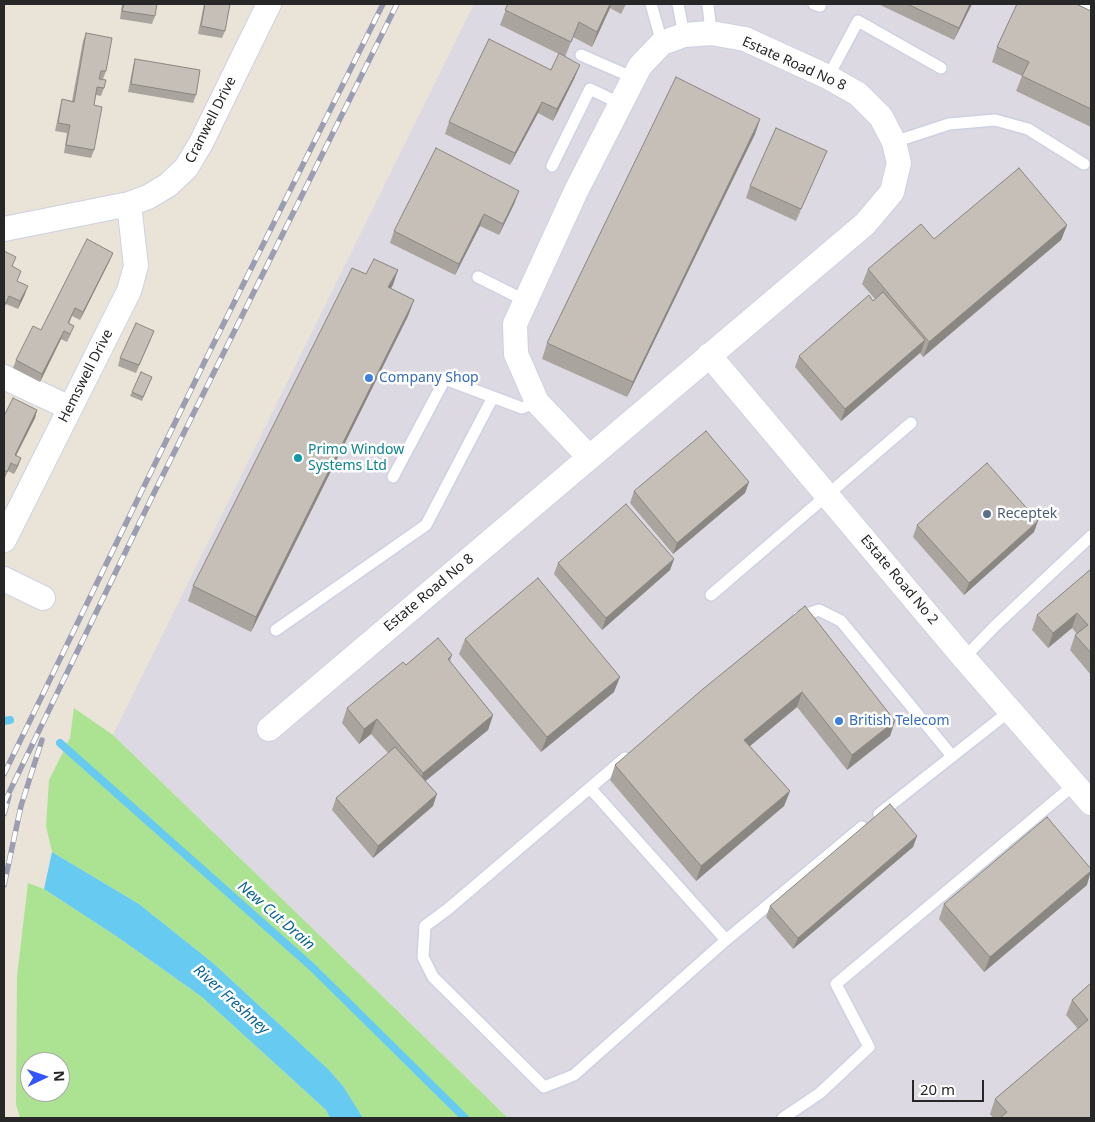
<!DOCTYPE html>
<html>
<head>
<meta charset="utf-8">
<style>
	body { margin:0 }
	#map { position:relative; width:1095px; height:1122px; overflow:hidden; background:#eae3d8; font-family:"Noto Sans",sans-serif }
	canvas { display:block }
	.frame { position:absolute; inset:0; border:5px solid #272727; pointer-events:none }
	.north { position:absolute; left:20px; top:1052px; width:50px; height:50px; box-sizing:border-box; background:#fff; border:1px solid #a9a9a9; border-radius:50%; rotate:87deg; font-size:14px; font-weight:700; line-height:20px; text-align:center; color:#272727 }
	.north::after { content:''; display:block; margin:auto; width:18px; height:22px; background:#3255fd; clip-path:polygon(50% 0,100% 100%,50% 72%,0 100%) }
	.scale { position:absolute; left:912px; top:1080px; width:72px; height:22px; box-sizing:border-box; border:2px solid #272727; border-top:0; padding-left:6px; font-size:15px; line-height:18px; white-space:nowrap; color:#272727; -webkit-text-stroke:4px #fff; paint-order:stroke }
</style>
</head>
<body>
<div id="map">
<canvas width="1095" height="1122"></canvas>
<div class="frame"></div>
<div class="north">N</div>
<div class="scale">20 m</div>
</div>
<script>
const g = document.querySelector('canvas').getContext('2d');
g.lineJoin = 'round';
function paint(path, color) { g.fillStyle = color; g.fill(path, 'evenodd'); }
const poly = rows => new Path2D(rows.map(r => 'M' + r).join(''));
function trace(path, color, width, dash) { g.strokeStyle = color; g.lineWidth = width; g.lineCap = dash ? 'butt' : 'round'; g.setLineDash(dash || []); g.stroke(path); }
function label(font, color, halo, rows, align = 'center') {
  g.font = font + ' "Noto Sans",sans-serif'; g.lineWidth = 5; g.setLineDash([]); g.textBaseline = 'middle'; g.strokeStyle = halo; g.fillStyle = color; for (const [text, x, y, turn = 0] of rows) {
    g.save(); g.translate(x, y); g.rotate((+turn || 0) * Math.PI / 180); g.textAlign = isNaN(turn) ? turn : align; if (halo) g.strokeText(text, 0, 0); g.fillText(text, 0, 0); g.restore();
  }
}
const industrial = poly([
	[474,4,1091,4,1091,1118,508,1118,113,735]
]);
const green = poly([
	[74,708,113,735,508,1118,363,1118,343,1086,329,1070,213,963,139,904,52,852,46,826,49,780,70,738],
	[28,883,44,889,119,938,202,997,326,1110,330,1118,20,1118,16,1104,17,976],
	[30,1062,60,1062,60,1092,30,1092]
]);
const water = poly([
	[52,852,139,904,213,963,329,1070,343,1086,363,1118,330,1118,326,1110,202,997,119,938,44,889]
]);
const stream = poly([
	[4,721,10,720],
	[60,743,312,967,465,1118]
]);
const lane = poly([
	[651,4,662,43],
	[678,4,684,35],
	[708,4,711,33],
	[814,4,820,6],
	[1085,4,1091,7],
	[581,55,634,78],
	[828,77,858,21,941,68],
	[894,142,949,124,995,120,1028,129,1084,164],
	[552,166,590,89,621,104],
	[478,277,526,301],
	[393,477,445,379,522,408,537,402],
	[711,595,911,423],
	[798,617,819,610,841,621,952,756],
	[276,630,426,525,493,397],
	[964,658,995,626,1091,536],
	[625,758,448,909,425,926,423,957,433,977,544,1087,574,1075,726,940,862,827],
	[590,788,726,940],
	[879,814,1011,710],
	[783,1118,820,1093,869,1047,836,984,1075,784]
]);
const street = poly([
	[4,229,129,204,148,197,168,185,186,168,201,143,269,4],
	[709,355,964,658,1091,803],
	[4,377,70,408],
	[4,540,129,291,136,266,129,204],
	[4,579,43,598],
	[269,729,865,224,892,192,899,163,894,142,881,117,858,94,828,77,745,39,711,33,684,35,662,43,640,66,576,191,515,324,516,354,537,402,589,457]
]);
const rail = poly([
	[4,774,205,361,383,4],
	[4,803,153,495,397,4],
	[4,814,9,796],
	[4,885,21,806,42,740]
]);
const wall = poly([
	[122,4,157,4,155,16,152,24,120,19],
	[204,4,230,4,225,31,222,38,198,34],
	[508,4,626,4,621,14,610,8,592,47,573,37,565,57,575,77,553,121,538,113,510,165,445,134,449,122,551,70,559,54,500,25],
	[878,4,972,4,954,40],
	[1091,11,1091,127,1016,91,1022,76,992,62,997,47],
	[86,33,106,71,103,79,99,79,104,88,101,96,96,95,94,105,94,150,91,158,64,153,67,133,55,131,60,107,62,99,72,101,83,41],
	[135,59,196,95,193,103,128,92,133,66],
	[760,119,755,134,627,397,542,359,547,343],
	[827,151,822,162,796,221,746,198,750,186],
	[515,202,499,235,480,226,455,275,390,243,394,231],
	[1067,225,1061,240,923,357,920,353,841,421,795,367,799,356,875,299,862,284,868,269,934,239],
	[4,251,13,266,17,281,25,294,18,309,6,304,4,309],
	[110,260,80,320,72,316,69,324,71,334,67,342,61,339,40,382,13,368,16,360,41,330],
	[398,270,390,288,414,300,408,316,251,632,188,601,193,586,366,274],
	[151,339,136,373,118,366,120,358],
	[152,377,142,401,130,396,132,392],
	[37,410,35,418,16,456,21,458,18,466,14,474,8,471,4,480,4,416],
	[749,482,745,493,673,554,630,503,634,491],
	[917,525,1034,532,964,595,913,537],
	[674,559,670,570,602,630,554,574,558,563],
	[1091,569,1091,675,1070,650,1075,635,1077,634,1072,628,1048,648,1032,630,1037,615],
	[805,606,895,721,890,736,847,770,797,707,750,746,790,791,784,806,696,881,610,780,615,765],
	[465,639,614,692,541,752,459,654],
	[452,655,450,662,493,715,488,730,425,781,433,806,373,858,332,810,336,798,388,753,371,734,359,744,342,723,347,708,406,665],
	[917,836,913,847,793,949,766,917,770,906],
	[1087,885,984,972,939,919,944,904],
	[1091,983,1091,1118,993,1118,990,1114,995,1099,1078,1029,1066,1015,1072,1000]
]);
const shadedWall = poly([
	[610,4,611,4,610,8,592,47,597,32],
	[970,4,972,4,954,40,959,28],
	[580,65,575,77,553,121,557,109],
	[542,102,538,113,510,165,515,153],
	[760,119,755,134,627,397,633,382],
	[519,191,515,202,499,235,503,224],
	[484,214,480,226,455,275,459,264],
	[1067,225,1061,240,923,357,929,342],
	[113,253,110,260,80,320,83,312],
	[398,270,393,285,383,302,388,287],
	[28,286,25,294,18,309,20,301],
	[414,300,408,316,251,632,256,617],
	[64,331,61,339,40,382,42,374],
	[925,340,921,352,841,421,845,409],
	[37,410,35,418,12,463,15,455],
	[21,458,18,466,14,474,17,466],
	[749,482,745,493,673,554,677,543],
	[1038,521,1034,532,964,595,969,583],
	[674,559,670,570,602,630,606,618],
	[1077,613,1072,628,1048,648,1053,633],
	[620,677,614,692,541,752,547,737],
	[802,692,797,707,739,755,744,740],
	[493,715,488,730,417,788,423,773],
	[377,719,371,734,359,744,364,729],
	[895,721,890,736,847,770,852,755],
	[790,791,784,806,696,881,701,866],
	[437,794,433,806,373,858,378,846],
	[917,836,913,847,793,949,798,938],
	[1091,871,1087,885,984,972,990,957]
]);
const building = poly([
	[124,4,157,4,155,16,122,11,124,4],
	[205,4,230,4,225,31,201,26,205,4],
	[508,4,610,4,597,32,579,22,571,42,505,10,508,4],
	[907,4,970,4,959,28,907,4],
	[1017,4,1076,4,1091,11,1091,109,1022,76,1029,62,997,47,1017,4],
	[86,33,112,38,106,71,101,71,99,79,106,80,104,88,97,87,94,105,102,107,94,150,66,145,70,125,58,123,62,99,74,102,86,33],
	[489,39,551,70,559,53,580,65,557,109,542,102,515,153,449,122,489,39],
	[135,59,200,70,196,95,131,84,135,59],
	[676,77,760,119,633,382,547,343,676,77],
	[776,128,827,151,801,209,750,186,776,128],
	[436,148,519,191,503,224,484,214,459,264,394,231,436,148],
	[1019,168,1067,225,929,342,868,269,921,224,934,239,1019,168],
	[87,239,113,253,83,312,75,308,68,323,74,326,70,334,64,331,42,374,16,360,33,326,41,330,87,239],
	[4,251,16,257,12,266,21,271,17,281,28,286,20,301,9,296,6,303,4,302,4,251],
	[374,259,398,270,388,287,414,300,256,617,193,586,352,268,366,274,374,259],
	[883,292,925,340,845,409,799,356,869,295,873,301,883,292],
	[136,323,154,331,139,365,120,358,136,323],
	[141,372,152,377,143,397,132,392,141,372],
	[13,398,37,410,15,455,21,458,17,466,11,463,7,472,4,470,4,416,13,398],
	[706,431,749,482,677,543,634,491,706,431],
	[987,463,1038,521,969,583,917,525,987,463],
	[626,504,674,559,606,618,558,563,626,504],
	[1091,569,1091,653,1075,635,1088,625,1077,613,1053,633,1037,615,1091,569],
	[538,578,620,677,547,737,465,639,538,578],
	[805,606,895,721,852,755,802,692,744,740,790,791,701,866,615,765,703,689,805,606],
	[438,638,452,655,448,659,493,715,423,773,377,719,364,729,347,708,403,662,406,665,438,638],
	[395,747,437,794,378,846,336,798,395,747],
	[890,804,917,836,798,938,770,906,890,804],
	[1047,817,1091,869,1091,871,990,957,944,904,1047,817],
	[1091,983,1091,1118,1000,1118,1007,1112,995,1099,1088,1020,1072,1000,1091,983]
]);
const markers = [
	[369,378,5,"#3f7fe0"],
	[298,458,5,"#0f9aa8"],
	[987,514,5,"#5c6f8a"],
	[839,721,5,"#3f7fe0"]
];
const streetNames = [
	["Estate Road No 8",794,64,24],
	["Cranwell Drive",211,120,-63],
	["Hemswell Drive",86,376,-63],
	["Estate Road No 2",899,580,50],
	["Estate Road No 8",429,593,-40]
];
const shopNames = [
	["Company Shop",379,378],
	["British Telecom",849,721]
];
const cultureNames = [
	["Primo Window",308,450],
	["Systems Ltd",308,466]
];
const serviceNames = [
	["Receptek",997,514]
];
const waterNames = [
	["New Cut Drain",276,916,41],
	["River Freshney",231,1000,42]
];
paint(industrial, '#dcd9e2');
paint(green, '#ace392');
paint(water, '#67caf0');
trace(stream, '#67caf0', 8);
trace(lane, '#cdd1e1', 14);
trace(street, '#cdd1e1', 26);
trace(lane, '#fff', 11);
trace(street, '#fff', 24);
trace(rail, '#9b9eb2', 5.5);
trace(rail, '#fff', 4, [11]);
paint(wall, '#a9a49e');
paint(shadedWall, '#8a8681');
paint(building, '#c5bfb8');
trace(building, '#8a8681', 1);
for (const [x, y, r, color] of markers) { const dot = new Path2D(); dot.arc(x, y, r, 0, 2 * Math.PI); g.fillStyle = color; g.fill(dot); trace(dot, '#fff', 2); }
label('14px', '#272727', '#fff', streetNames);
label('14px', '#366cbe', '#fff', shopNames, 'left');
label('14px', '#0d838f', '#fff', cultureNames, 'left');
label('14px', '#4e5e75', '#fff', serviceNames, 'left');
label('italic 15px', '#0a6598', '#fff', waterNames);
</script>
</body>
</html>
